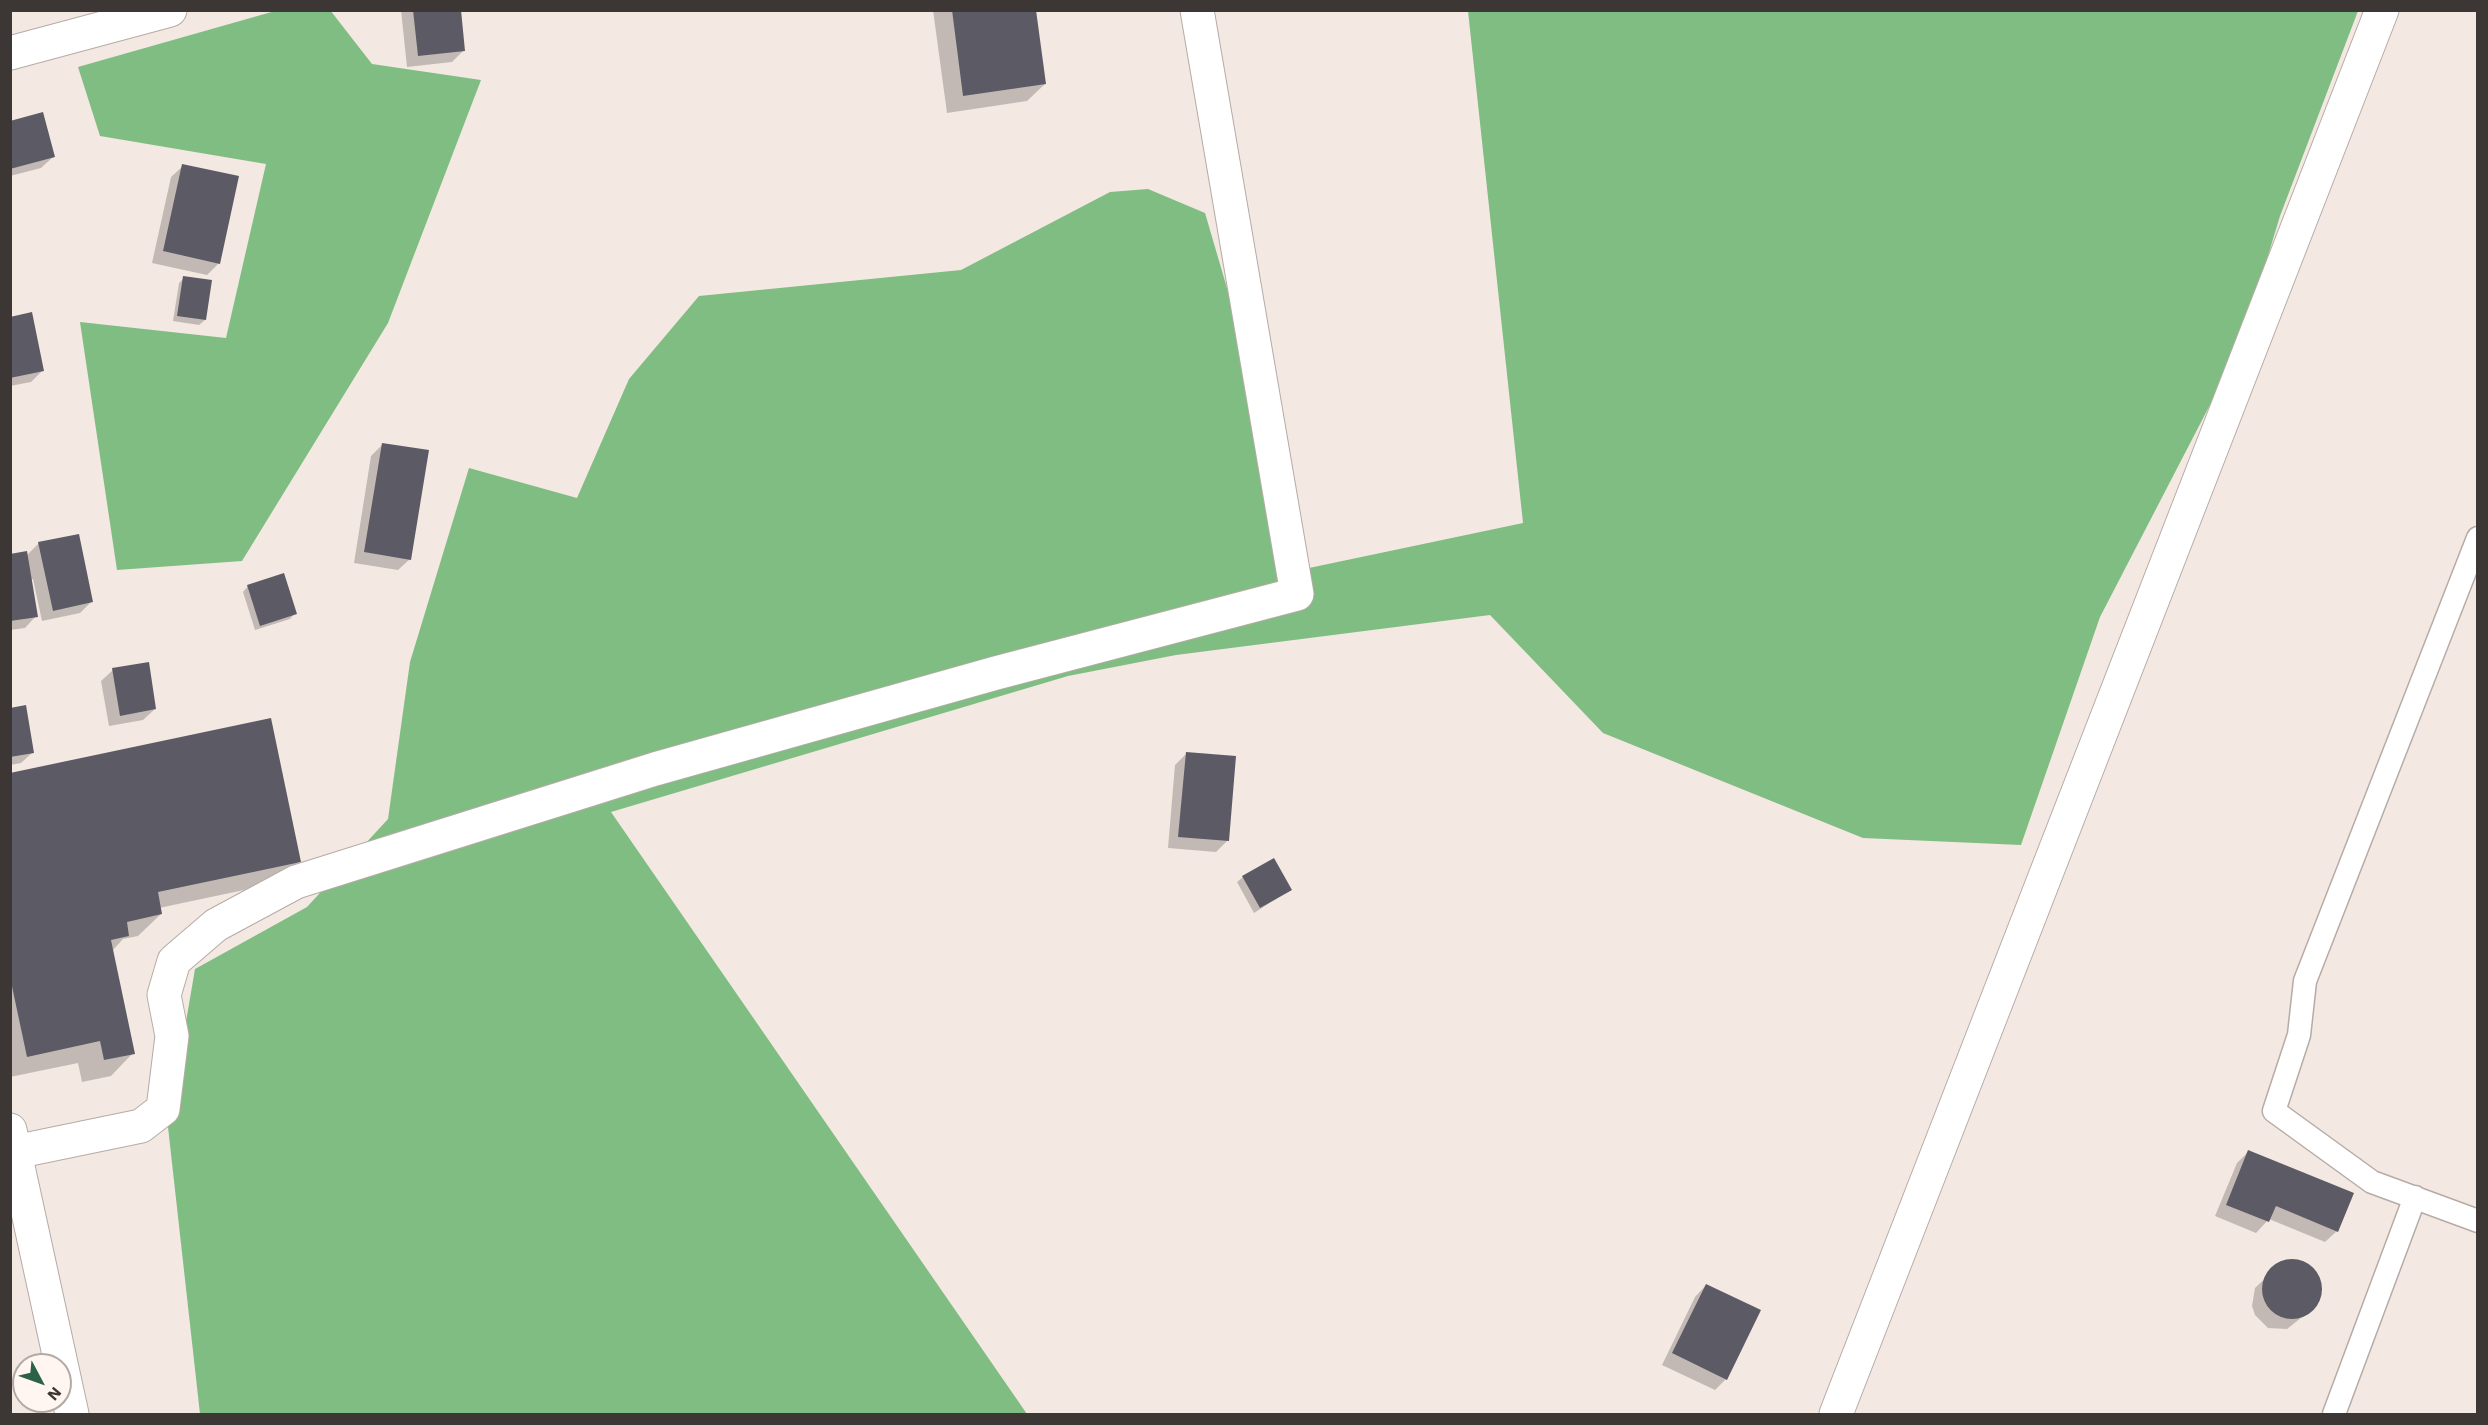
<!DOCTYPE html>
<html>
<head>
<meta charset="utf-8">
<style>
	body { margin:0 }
	#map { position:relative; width:2488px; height:1425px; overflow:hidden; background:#f3e8e2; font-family:"Work Sans",sans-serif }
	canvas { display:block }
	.frame { position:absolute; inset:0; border:12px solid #3c3735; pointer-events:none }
	.north { position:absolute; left:12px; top:1353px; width:60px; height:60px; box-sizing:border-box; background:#fff6f1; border:2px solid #b1aaa6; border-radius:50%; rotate:131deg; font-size:16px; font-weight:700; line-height:24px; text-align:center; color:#3c3735 }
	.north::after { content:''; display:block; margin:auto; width:21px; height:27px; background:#2c6248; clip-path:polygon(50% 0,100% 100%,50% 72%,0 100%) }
</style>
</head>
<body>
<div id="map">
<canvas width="2488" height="1425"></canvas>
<div class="frame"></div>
<div class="north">N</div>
</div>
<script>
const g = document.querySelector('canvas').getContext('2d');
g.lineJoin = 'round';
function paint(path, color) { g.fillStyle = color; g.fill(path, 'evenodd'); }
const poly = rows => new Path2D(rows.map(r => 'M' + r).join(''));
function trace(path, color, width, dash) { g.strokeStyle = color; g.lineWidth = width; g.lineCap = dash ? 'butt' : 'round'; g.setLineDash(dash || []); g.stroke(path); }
const forest = poly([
	[330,10,372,64,481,80,388,323,242,561,117,570,80,322,226,338,266,164,100,136,78,67,275,11],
	[1468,11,2358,11,2280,216,2241,345,2100,617,2021,845,1863,838,1603,733,1490,615,1176,655,1068,676,611,812,1027,1414,200,1414,168,1127,195,969,307,907,388,819,410,662,469,468,577,498,629,379,699,296,961,270,1110,192,1148,189,1205,213,1309,568,1523,523]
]);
const shadow = poly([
	[401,10,460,10,464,50,452,62,407,67],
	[933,10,1034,10,1045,84,1027,101,947,113],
	[10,122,53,157,41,168,10,176],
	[183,166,219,263,207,275,152,263,171,177],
	[184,278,205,320,199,325,173,321,179,283],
	[10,318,43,370,31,382,10,386],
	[382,445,410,559,398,570,354,563,371,456],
	[39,543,91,602,80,613,42,621,33,579,30,580,36,616,25,628,10,630,10,556,26,556],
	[248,586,295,613,290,619,255,630,243,592],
	[113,670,155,709,143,720,109,726,101,681],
	[10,709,33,752,21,763,10,765],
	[1186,754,1228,840,1216,852,1168,848,1175,765],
	[10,775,299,861,277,883,159,908,161,914,138,936,123,939,112,951,133,1053,111,1076,82,1082,78,1063,10,1077],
	[1243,877,1290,890,1254,913,1237,882],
	[2248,1152,2337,1231,2325,1242,2269,1219,2256,1233,2215,1216,2237,1163],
	[2299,1262,2314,1271,2321,1288,2316,1306,2287,1329,2268,1328,2255,1315,2252,1306,2255,1288,2281,1263],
	[1706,1285,1726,1379,1715,1390,1662,1365,1695,1297]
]);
const building = poly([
	[413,10,461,10,465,51,418,56],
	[952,10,1036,10,1046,84,963,96],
	[43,112,55,157,10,169,10,121],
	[182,164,239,176,220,264,163,251],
	[183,276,212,280,206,320,177,316],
	[32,312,44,371,10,378,10,317],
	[382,443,429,450,411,560,364,552],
	[79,534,93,602,53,611,38,542],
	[27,551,38,617,10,621,10,554],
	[284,573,297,614,260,626,247,585],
	[149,662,156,709,120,716,112,668],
	[26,705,34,753,10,757,10,708],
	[271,718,301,862,158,892,162,914,127,922,129,936,111,940,135,1054,104,1060,100,1041,27,1057,10,977,10,773],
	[1186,752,1236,756,1229,841,1178,837],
	[1274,858,1292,890,1260,908,1242,876],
	[2248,1150,2354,1193,2338,1232,2276,1206,2269,1222,2226,1205],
	'2262 1289a30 30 0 1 1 60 0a30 30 0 1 1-60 0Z',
	[1706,1284,1761,1310,1727,1380,1672,1353]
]);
const service = poly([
	[2478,538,2305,981,2299,1035,2274,1111,2372,1182,2478,1221],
	[2334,1414,2415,1197]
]);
const minor = poly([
	[10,53,170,10],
	[15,1152,141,1126,163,1109,172,1036,164,995,174,961,216,925,296,882,655,769,996,673,1297,594,1197,10]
]);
const tertiary = poly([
	[10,1130,72,1414],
	[1836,1414,2382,10]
]);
paint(forest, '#80bd82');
paint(shadow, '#0003');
paint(building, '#5c5a64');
trace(service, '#b6aba6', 25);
trace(minor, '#b6aba6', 35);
trace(tertiary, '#b6aba6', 35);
trace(service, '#fff', 22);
trace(minor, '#fff', 33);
trace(tertiary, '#fff', 33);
</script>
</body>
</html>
